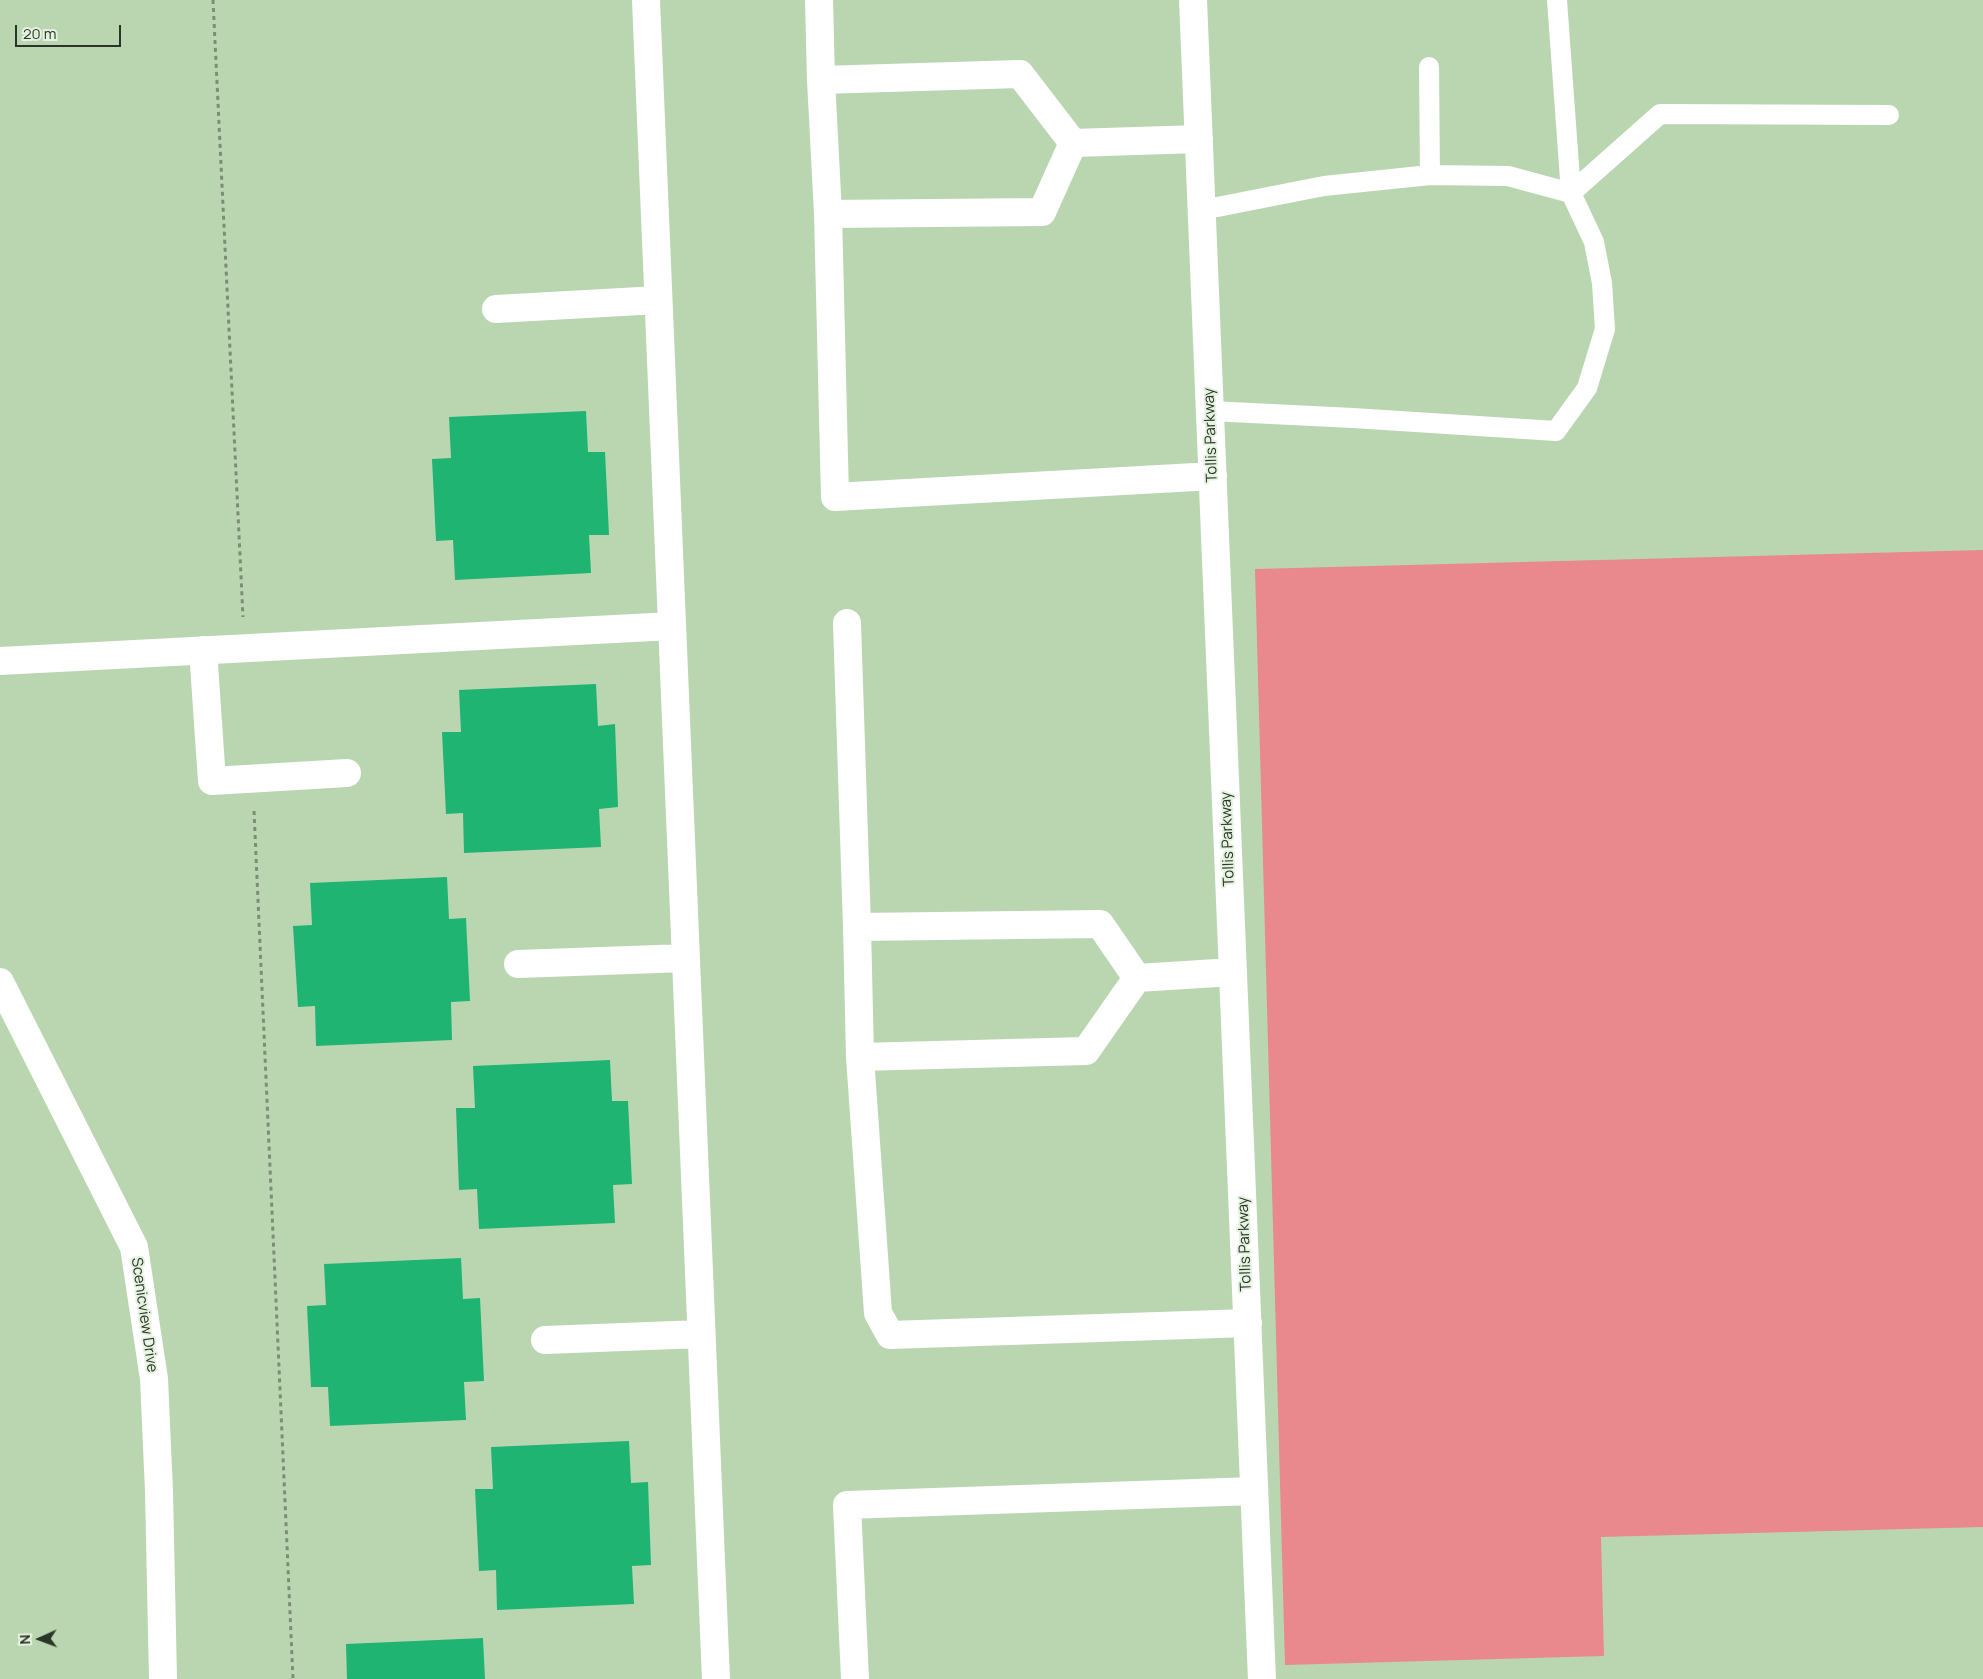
<!DOCTYPE html>
<html>
<head>
<meta charset="utf-8">
<style>
	body { margin:0 }
	#map { position:relative; width:1983px; height:1679px; overflow:hidden; background:#bad6b1; font-family:Manrope,sans-serif }
	canvas { display:block }
	.north { position:absolute; left:15px; top:1614px; width:50px; height:50px; -webkit-text-stroke:4px #e4f2df; paint-order:stroke; rotate:268deg; font-size:14px; font-weight:700; line-height:20px; text-align:center; color:#2b3527 }
	.north::after { content:''; display:block; margin:auto; width:18px; height:22px; background:#2b3527; clip-path:polygon(50% 0,100% 100%,50% 72%,0 100%) }
	.scale { position:absolute; left:15px; top:25px; width:106px; height:22px; box-sizing:border-box; border:2px solid #2b3527; border-top:0; padding-left:6px; font-size:15px; line-height:18px; white-space:nowrap; color:#2b3527; -webkit-text-stroke:4px #e4f2df; paint-order:stroke }
</style>
</head>
<body>
<div id="map">
<canvas width="1983" height="1679"></canvas>
<div class="north">N</div>
<div class="scale">20 m</div>
</div>
<script>
const g = document.querySelector('canvas').getContext('2d');
g.lineJoin = 'round';
function paint(path, color) { g.fillStyle = color; g.fill(path, 'evenodd'); }
const poly = rows => new Path2D(rows.map(r => 'M' + r).join(''));
function trace(path, color, width, dash) { g.strokeStyle = color; g.lineWidth = width; g.lineCap = dash ? 'butt' : 'round'; g.setLineDash(dash || []); g.stroke(path); }
function label(font, color, halo, rows, align = 'center') {
  g.font = font + ' Manrope,sans-serif'; g.lineWidth = 4; g.setLineDash([]); g.textBaseline = 'middle'; g.strokeStyle = halo; g.fillStyle = color; for (const [text, x, y, turn = 0] of rows) {
    g.save(); g.translate(x, y); g.rotate((+turn || 0) * Math.PI / 180); g.textAlign = isNaN(turn) ? turn : align; if (halo) g.strokeText(text, 0, 0); g.fillText(text, 0, 0); g.restore();
  }
}
const green = poly([
	[1983,550,1983,1527,1601,1537,1604,1656,1285,1665,1255,569]
]);
const building = poly([
	[586,411,588,452,605,452,609,535,589,535,591,573,455,580,453,540,436,541,432,459,451,458,449,417],
	[596,684,598,726,615,724,618,807,599,809,601,847,464,853,463,813,446,814,442,732,461,732,459,690],
	[447,877,449,919,466,918,470,1001,451,1002,452,1040,316,1046,315,1006,298,1007,293,926,312,925,310,883],
	[610,1060,612,1101,628,1101,632,1184,613,1185,615,1223,479,1229,477,1189,459,1190,456,1108,475,1108,473,1066],
	[461,1258,463,1299,480,1298,484,1381,464,1382,466,1420,330,1426,328,1387,311,1387,307,1306,326,1305,324,1264],
	[629,1441,631,1483,648,1482,651,1565,632,1566,634,1604,497,1610,496,1570,479,1571,475,1489,493,1489,491,1447],
	[483,1638,485,1679,347,1679,346,1644]
]);
const path = poly([
	[213,0,243,617],
	[254,811,293,1679]
]);
const service = poly([
	[1429,67,1430,175],
	[1202,210,1324,186,1430,175,1508,176,1571,193,1660,114,1889,115],
	[1210,411,1353,418,1556,431,1587,388,1605,329,1602,283,1594,242,1571,193,1557,0]
]);
const minor = poly([
	[646,0,716,1679],
	[819,0,821,80],
	[1193,0,1262,1679],
	[1073,143,1042,212,828,214,821,80,1020,74,1073,143,1199,139],
	[828,214,835,497,1213,476],
	[496,309,658,300],
	[847,623,857,927],
	[203,650,212,781,347,773],
	[0,661,672,626],
	[518,964,686,958],
	[1137,978,1086,1051,860,1057,857,927,1100,924,1137,978,1233,972],
	[0,982,134,1247,154,1379,159,1491,163,1679],
	[860,1057,878,1313,890,1335,1248,1323],
	[545,1340,701,1334],
	[855,1679,847,1505,1254,1491]
]);
const streetNames = [
	["Tollis Parkway",1211,435,-92],
	["Tollis Parkway",1228,839,-92],
	["Tollis Parkway",1245,1244,-92],
	["Scenicview Drive",144,1315,82]
];
paint(green, '#e9898d');
paint(building, '#1fb472');
trace(path, '#7a8e73', 3, [4, 4]);
trace(service, '#fff', 20);
trace(minor, '#fff', 28);
label('15px', '#2b3527', '#e4f2df', streetNames);
</script>
</body>
</html>
